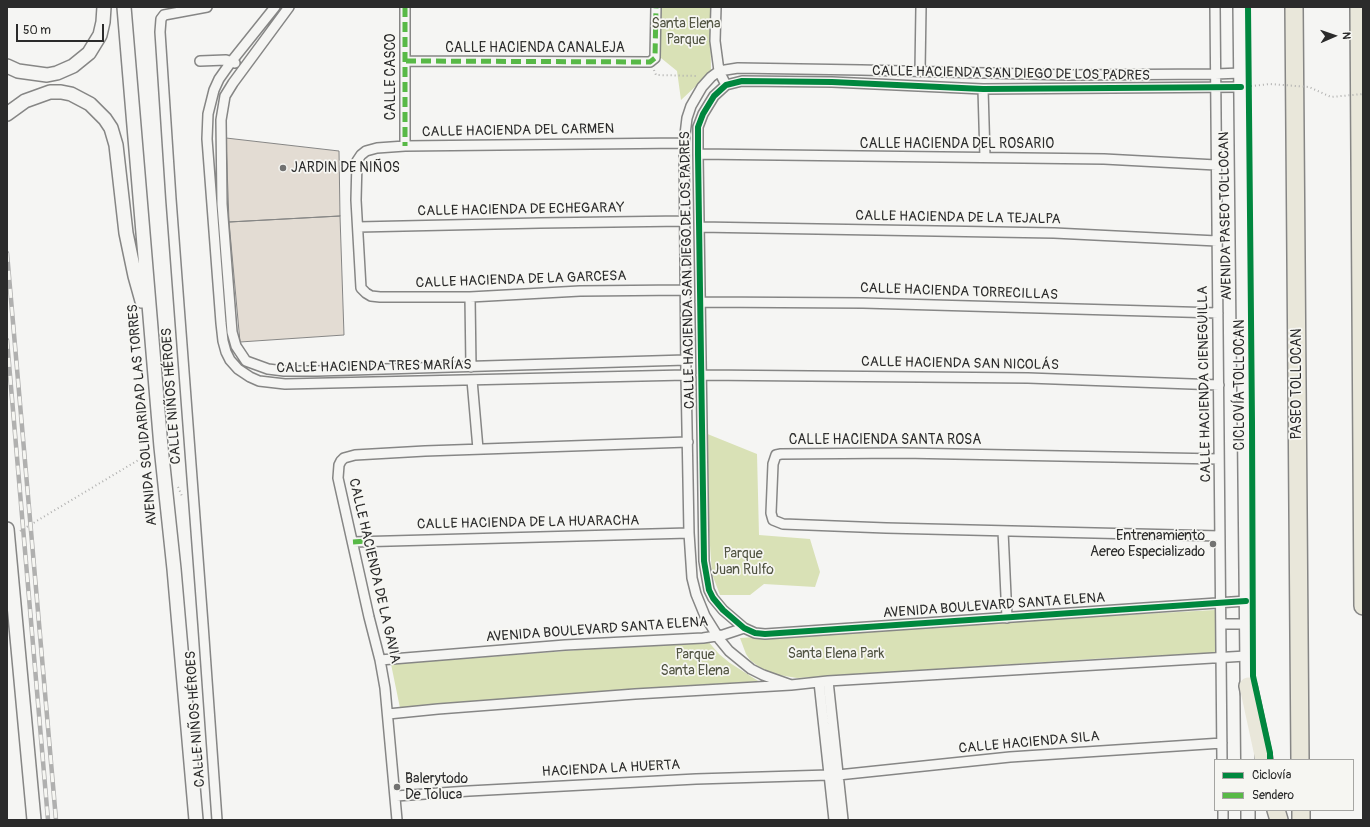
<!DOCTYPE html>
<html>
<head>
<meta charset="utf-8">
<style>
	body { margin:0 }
	#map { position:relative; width:1370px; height:827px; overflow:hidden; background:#f5f5f3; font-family:Pangolin,sans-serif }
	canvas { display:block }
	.frame { position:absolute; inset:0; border:8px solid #2b2b2b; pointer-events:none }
	.legend { position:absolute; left:1214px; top:759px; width:140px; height:52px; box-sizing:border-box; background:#f6f6f2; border:1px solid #a5a5a2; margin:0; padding:5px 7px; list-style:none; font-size:12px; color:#2b2b2b }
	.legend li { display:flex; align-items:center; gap:8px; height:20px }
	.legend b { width:20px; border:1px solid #a5a5a2 }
	.north { position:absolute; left:1314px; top:16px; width:40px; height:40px; -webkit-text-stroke:3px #f6f6f2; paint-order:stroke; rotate:88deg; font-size:11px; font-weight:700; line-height:16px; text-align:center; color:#2b2b2b }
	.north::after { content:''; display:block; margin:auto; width:14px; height:18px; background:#2b2b2b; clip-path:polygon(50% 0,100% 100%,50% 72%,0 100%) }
	.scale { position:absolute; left:16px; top:24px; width:88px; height:18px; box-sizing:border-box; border:2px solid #2b2b2b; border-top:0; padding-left:5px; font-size:12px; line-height:14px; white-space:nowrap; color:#2b2b2b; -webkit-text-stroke:3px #f6f6f2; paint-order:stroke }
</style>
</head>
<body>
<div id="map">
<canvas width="1370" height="827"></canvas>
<div class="frame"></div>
<ul class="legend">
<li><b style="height:5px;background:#00873e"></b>Ciclovía</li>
<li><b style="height:5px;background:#58b947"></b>Sendero</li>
</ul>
<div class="north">N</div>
<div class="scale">50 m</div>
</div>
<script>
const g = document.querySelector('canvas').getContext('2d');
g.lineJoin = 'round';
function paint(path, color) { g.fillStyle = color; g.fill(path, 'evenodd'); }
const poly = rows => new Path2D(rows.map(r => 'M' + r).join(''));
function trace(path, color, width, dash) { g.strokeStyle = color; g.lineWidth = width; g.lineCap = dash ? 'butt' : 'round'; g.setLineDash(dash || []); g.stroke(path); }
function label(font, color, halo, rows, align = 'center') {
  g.font = font + ' Pangolin,sans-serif'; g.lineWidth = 3.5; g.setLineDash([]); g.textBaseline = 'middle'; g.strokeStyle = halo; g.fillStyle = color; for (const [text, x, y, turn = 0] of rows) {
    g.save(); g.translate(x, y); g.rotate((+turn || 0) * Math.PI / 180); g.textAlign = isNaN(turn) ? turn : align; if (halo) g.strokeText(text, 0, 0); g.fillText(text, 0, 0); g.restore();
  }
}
const green = poly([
	[661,7,710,7,711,72,681,100,677,71,661,58],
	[705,433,757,454,759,535,810,539,820,572,815,587,764,584,750,595,720,595,712,574,708,517],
	[1215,610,1216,653,1108,658,797,678,773,674,758,666,750,660,746,654,740,638,938,625],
	[706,639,719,654,730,663,763,684,629,689,400,708,391,664,566,651]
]);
const building = poly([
	[226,138,339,151,340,216,229,222,226,138],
	[340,216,344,335,240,342,229,222,340,216]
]);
const path = poly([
	[654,70,656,75,698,76],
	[178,487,182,496],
	[20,531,150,453]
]);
const street = poly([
	[207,7,164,15,161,19,160,32,171,199,203,624,217,820],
	[275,7,231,62,219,79,214,90,208,114,207,139,221,323,223,341,226,352,230,360,238,369,250,377,259,381,285,384,686,375],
	[289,7,233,83,225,96,221,120,222,204,232,332,236,346,246,361,268,369,284,371,317,371,686,360],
	[405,7,405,146],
	[716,7,715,41,719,71,726,85],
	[1215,7,1222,760],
	[200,61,226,60,235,63],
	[406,61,650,62,655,58,656,7],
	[920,71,921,7],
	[1241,87,983,89,832,82,742,81,726,85,714,96,703,114,698,127,698,154,704,561,709,590,713,598,723,610,744,628,755,633,765,634,1246,601],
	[983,89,985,157],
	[684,143,405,146,377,148,366,151,361,155,357,161,356,200,361,288,366,293,371,296,380,297,470,297,580,291,685,290],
	[698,154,1104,159,1216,165],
	[358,227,540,223,684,221],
	[699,227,1054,233,1217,241],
	[470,297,471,367],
	[700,302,863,303,1218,313],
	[701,375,1028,378,1219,385],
	[472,380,478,449],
	[1219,459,902,453,781,454,776,455,773,464,771,513,773,520,783,524,886,528,1220,536],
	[1003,531,1007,618],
	[353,542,689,533],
	[1221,624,1246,624],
	[380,660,565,645,703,638,723,635,744,628],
	[828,681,843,820],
	[819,682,834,820],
	[791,685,763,675,751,669,729,651,720,640,705,616,696,594,692,578,689,533,686,375,684,143,687,118,691,106,702,87,711,77,719,71,738,68,861,70,1069,75,1215,74,1241,73],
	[388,714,438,709,635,694,791,685,828,681,1246,656],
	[838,775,1010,757,1222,743],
	[396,796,469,791,696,779,829,775],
	[1223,810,1223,820],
	[397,820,385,688,380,660,369,617,338,478,339,465,341,461,344,458,355,455,425,451,688,442]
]);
const secondary = poly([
	[124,7,161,447,174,569,196,820],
	[1240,7,1248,760],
	[7,66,18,71,47,75,57,73,73,66,89,53,100,35,103,22,104,7],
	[7,114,25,101,50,92,61,92,71,94,90,104,105,119,111,128,116,145,126,233,135,276,142,301],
	[7,529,34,820],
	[1248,820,1248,810]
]);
const highway = poly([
	[1294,7,1300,760],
	[1359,7,1363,606],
	[1248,686,1264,760],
	[1276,810,1279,820],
	[1301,810,1301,820]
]);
const rail = poly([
	[7,253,56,820],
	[7,340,48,820]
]);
const pathBridge = poly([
	[1243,87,1270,84,1309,87,1331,97,1363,94]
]);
const quiet = poly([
	[405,7,405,146],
	[406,61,650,62,655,58,656,7],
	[353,542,368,541]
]);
const cycleway = poly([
	[1248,7,1252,422,1253,676,1270,753,1270,760],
	[1241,87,983,89,832,82,742,81,726,85,714,96,703,114,698,127,698,154,704,561,709,590,713,598,723,610,744,628,755,633,765,634,1246,601]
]);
const markers = [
	[283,168,4,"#727271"],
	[1213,544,4,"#727271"],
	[397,787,4,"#727271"]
];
const parkNames = [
	["Santa Elena",686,24],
	["Parque",686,40],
	["Parque",743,554],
	["Juan Rulfo",743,570],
	["Santa Elena Park",836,654],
	["Parque",695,655],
	["Santa Elena",695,671]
];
const streetNames = [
	["CALLE HACIENDA CANALEJA",535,48],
	["CALLE HACIENDA SAN DIEGO DE LOS PADRES",1011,74,1],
	["CALLE CASCO",391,77,-90],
	["CALLE HACIENDA DEL CARMEN",518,131,-1],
	["CALLE HACIENDA DEL ROSARIO",957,144],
	["CALLE HACIENDA DE ECHEGARAY",521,210,-1],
	["AVENIDA PASEO TOLLOCAN",1226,216,-91],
	["CALLE HACIENDA DE LA TEJALPA",958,218,1],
	["CALLE HACIENDA SAN DIEGO DE LOS PADRES",688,270,-91],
	["CALLE HACIENDA DE LA GARCESA",521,280,-2],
	["CALLE HACIENDA TORRECILLAS",959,292,2],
	["CALLE HACIENDA SAN NICOLÁS",960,364,1],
	["CALLE HACIENDA TRES MARÍAS",374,367,-1],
	["CALLE HACIENDA CIENEGUILLA",1205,384,-91],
	["PASEO TOLLOCAN",1297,384,-90],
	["CICLOVÍA TOLLOCAN",1240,385,-90],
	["CALLE NIÑOS HÉROES",172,396,-94],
	["AVENIDA SOLIDARIDAD LAS TORRES",143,415,-95],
	["CALLE HACIENDA SANTA ROSA",885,440],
	["CALLE HACIENDA DE LA HUARACHA",528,523,-1],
	["CALLE HACIENDA DE LA GAVIA",374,571,77],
	["AVENIDA BOULEVARD SANTA ELENA",994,606,-4],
	["AVENIDA BOULEVARD SANTA ELENA",597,630,-4],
	["CALLE NIÑOS HÉROES",196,719,-94],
	["CALLE HACIENDA SILA",1029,743,-5],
	["HACIENDA LA HUERTA",611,769,-3]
];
const poiNames = [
	["JARDIN DE NIÑOS",291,168],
	["Entrenamiento",1205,536,"right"],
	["Aereo Especializado",1205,552,"right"],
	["Balerytodo",405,779],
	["De Toluca",405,795]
];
paint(green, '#d9e1b6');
paint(building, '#e3dcd3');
trace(building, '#868685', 1);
trace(street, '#868685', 12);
trace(secondary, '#868685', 16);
trace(highway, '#868685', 20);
trace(path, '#b0b0af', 2, [1, 3]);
trace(street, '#f5f5f3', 9);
trace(secondary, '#f5f5f3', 13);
trace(highway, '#e9e7da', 17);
trace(rail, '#b0b0af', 4.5);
trace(rail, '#f6f6f2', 3, [9]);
trace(pathBridge, '#b0b0af', 2, [1, 3]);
trace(quiet, '#58b947', 5, [10, 5]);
trace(cycleway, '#00873e', 6);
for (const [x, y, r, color] of markers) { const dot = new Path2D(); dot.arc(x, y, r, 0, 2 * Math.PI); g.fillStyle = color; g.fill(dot); trace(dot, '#f6f6f2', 1.5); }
label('14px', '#515442', '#f6f6f2', parkNames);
label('14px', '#2b2b2b', '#f6f6f2', streetNames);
label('14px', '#2b2b2b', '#f6f6f2', poiNames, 'left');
</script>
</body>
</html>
